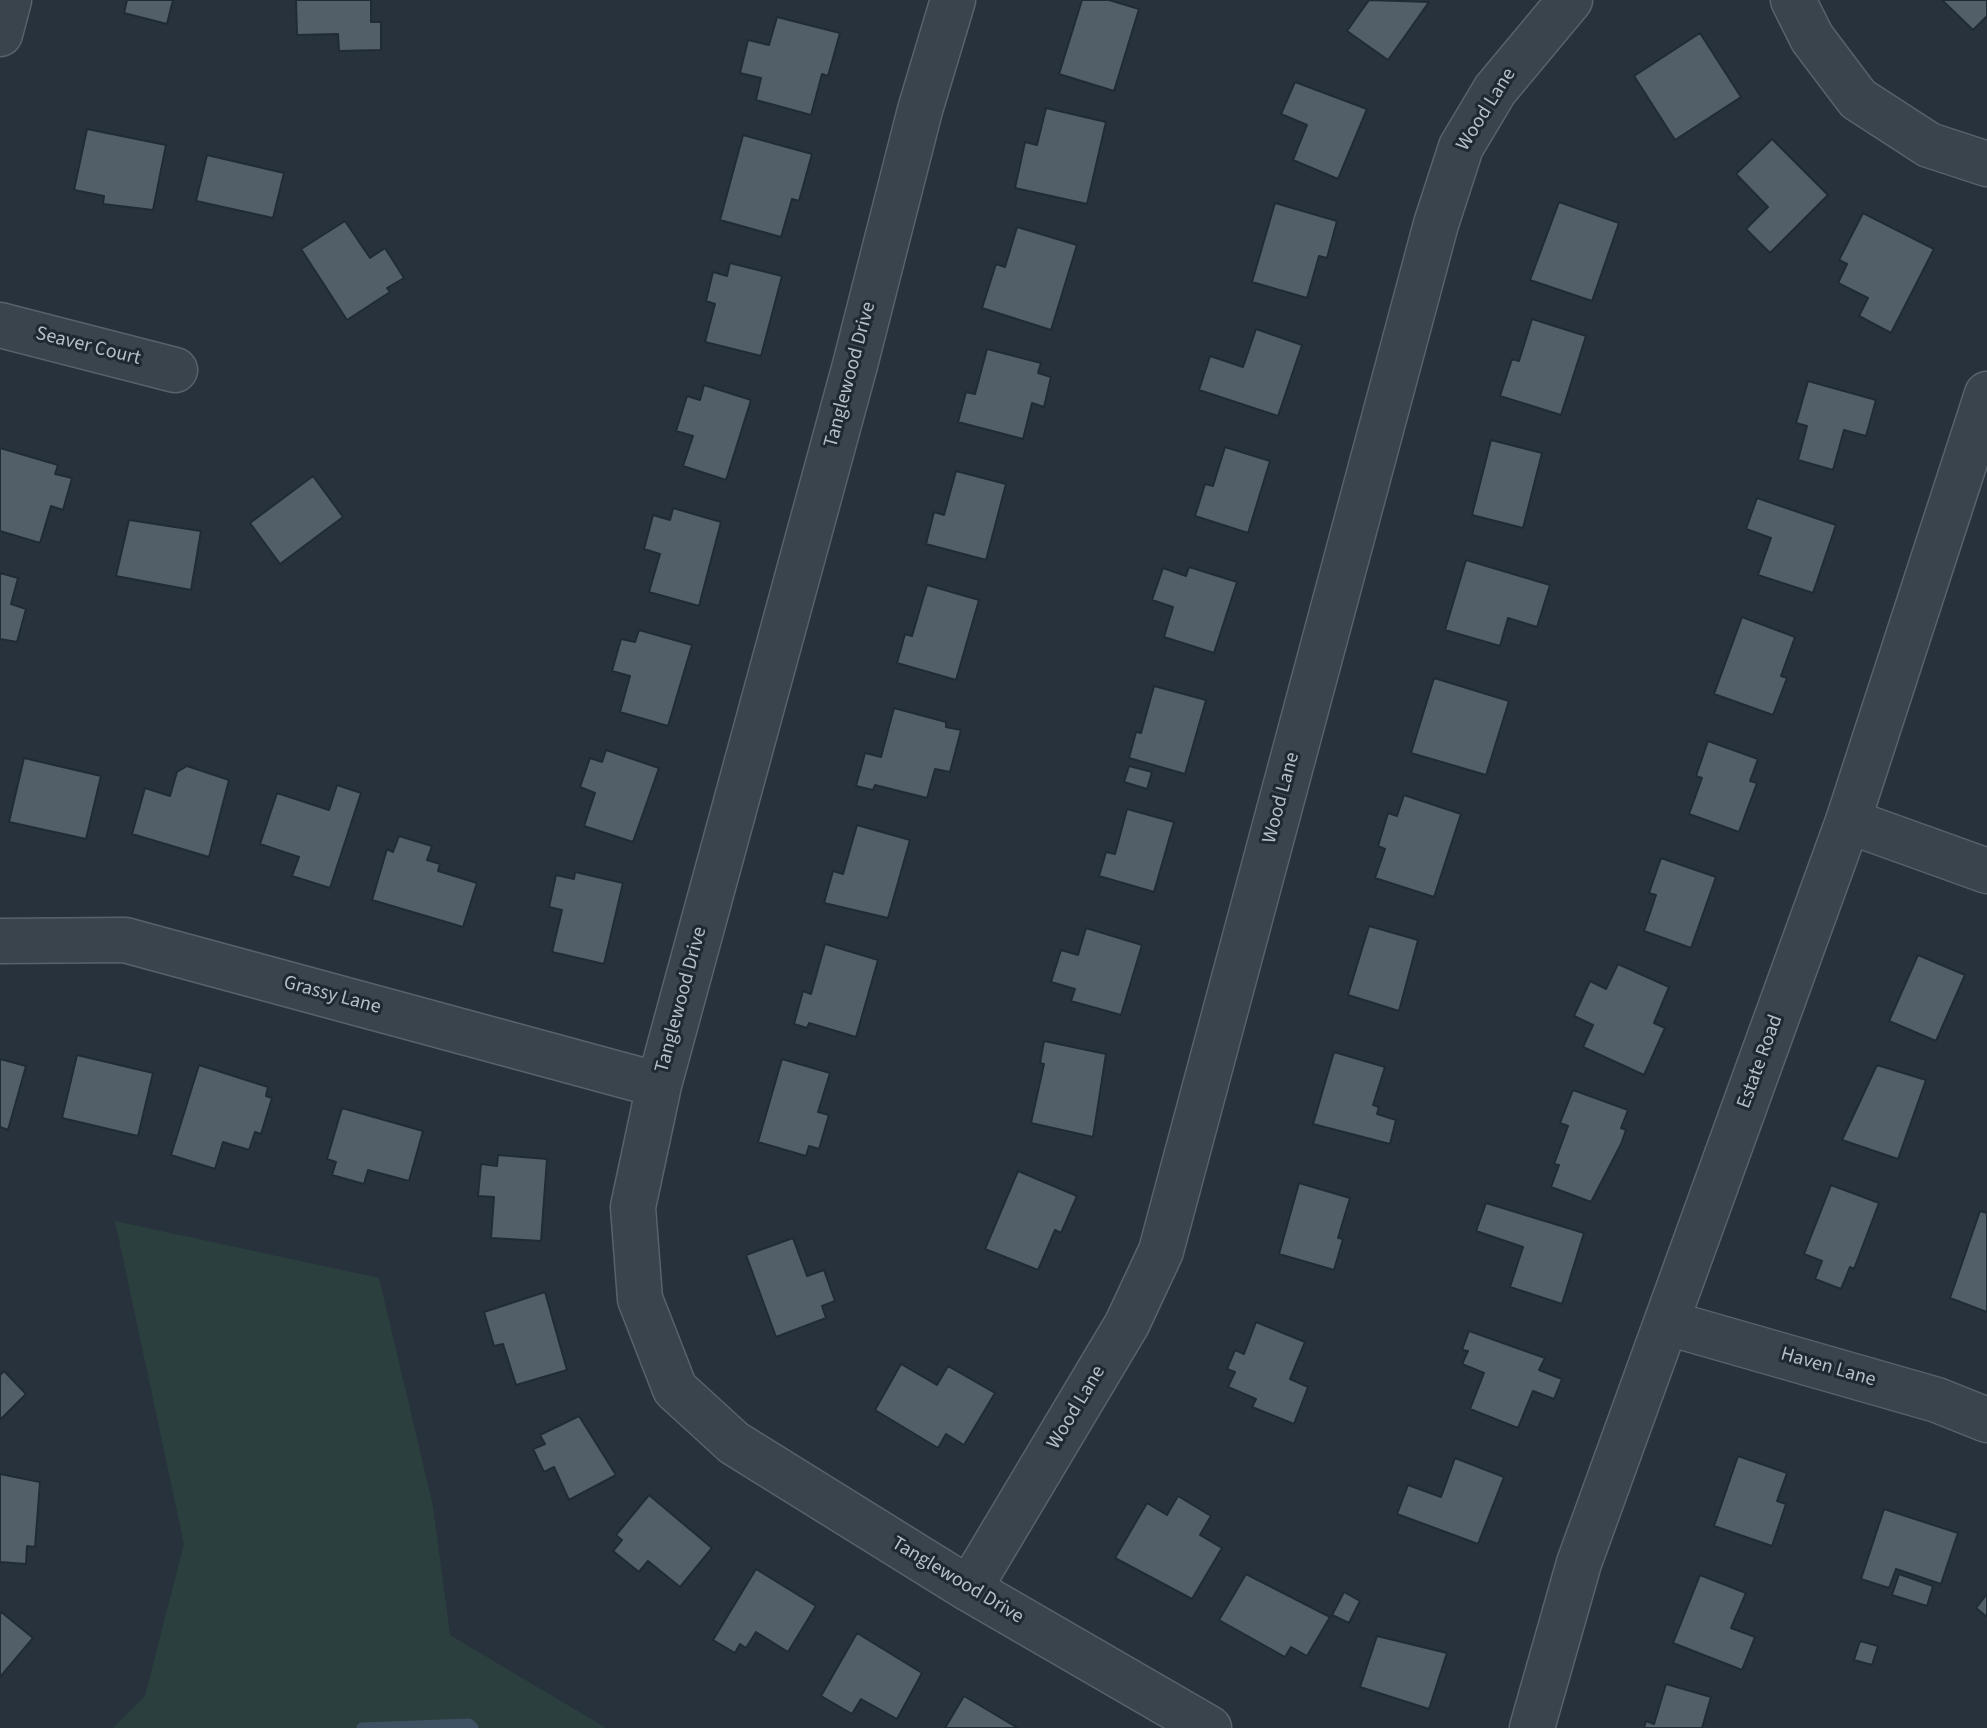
<!DOCTYPE html>
<html>
<head>
<meta charset="utf-8">
<style>
	body { margin:0 }
	canvas { display:block; background:#27323c }
</style>
</head>
<body>
<canvas width="1987" height="1728"></canvas>
<script>
const g = document.querySelector('canvas').getContext('2d');
g.lineJoin = 'round';
function paint(path, color) { g.fillStyle = color; g.fill(path, 'evenodd'); }
const poly = rows => new Path2D(rows.map(r => 'M' + r).join(''));
function trace(path, color, width, dash) { g.strokeStyle = color; g.lineWidth = width; g.lineCap = dash ? 'butt' : 'round'; g.setLineDash(dash || []); g.stroke(path); }
function label(font, color, halo, rows, align = 'center') {
  g.font = font + ' "Source Sans 3",sans-serif'; g.lineWidth = 6; g.setLineDash([]); g.textBaseline = 'middle'; g.strokeStyle = halo; g.fillStyle = color; for (const [text, x, y, turn = 0] of rows) {
    g.save(); g.translate(x, y); g.rotate((+turn || 0) * Math.PI / 180); g.textAlign = isNaN(turn) ? turn : align; if (halo) g.strokeText(text, 0, 0); g.fillText(text, 0, 0); g.restore();
  }
}
const green = poly([
	[115,1221,379,1278,433,1506,450,1635,606,1728,113,1728,145,1696,184,1544]
]);
const stream = poly([
	[362,1728,469,1724,473,1728]
]);
const building = poly([
	[127,0,173,0,167,24,124,13,127,0],
	[296,0,371,0,371,22,381,22,381,50,339,51,338,34,297,35,296,0],
	[1082,0,1109,0,1139,9,1114,91,1059,74,1082,0],
	[1369,0,1429,2,1388,60,1347,31,1369,0],
	[1942,0,1987,0,1987,16,1973,30,1942,0],
	[777,17,840,33,828,76,822,74,811,115,756,100,761,78,740,73,748,40,769,45,777,17],
	[1700,33,1741,97,1675,140,1634,76,1700,33],
	[1295,82,1367,109,1338,179,1293,160,1307,125,1281,114,1295,82],
	[1046,108,1106,122,1087,204,1015,188,1025,142,1037,145,1046,108],
	[87,129,166,145,153,210,103,204,104,196,74,190,87,129],
	[743,135,812,154,799,201,792,199,781,237,720,220,743,135],
	[1772,139,1828,195,1770,253,1746,229,1768,207,1736,174,1772,139],
	[207,155,284,173,273,218,196,201,207,155],
	[1559,202,1619,223,1592,301,1530,280,1559,202],
	[1275,203,1337,221,1327,258,1319,256,1307,298,1252,282,1275,203],
	[1863,213,1934,249,1891,333,1859,316,1868,298,1838,283,1847,264,1839,260,1863,213],
	[345,221,370,258,385,248,404,278,387,288,390,292,347,320,301,249,345,221],
	[1017,227,1077,245,1051,330,982,308,996,264,1005,267,1017,227],
	[730,263,782,276,761,356,705,342,715,304,706,301,713,272,727,276,730,263],
	[1532,319,1586,336,1561,415,1500,396,1512,359,1519,361,1532,319],
	[1256,329,1302,345,1278,416,1199,390,1210,356,1243,367,1256,329],
	[987,349,1041,363,1038,373,1051,377,1044,407,1032,403,1023,439,958,422,966,392,975,394,987,349],
	[1808,381,1876,400,1866,436,1844,430,1833,470,1798,460,1807,426,1796,423,1808,381],
	[704,385,751,400,726,480,683,466,693,436,676,431,687,396,700,400,704,385],
	[1491,440,1542,453,1523,528,1472,515,1491,440],
	[1225,447,1270,461,1248,533,1195,516,1205,484,1213,486,1225,447],
	[0,448,58,465,55,474,72,478,63,510,51,506,40,543,0,531,0,448],
	[956,471,1006,484,986,560,926,544,934,512,944,515,956,471],
	[313,476,343,517,280,564,250,523,313,476],
	[1757,498,1836,525,1813,593,1758,575,1771,538,1746,529,1757,498],
	[673,508,721,522,699,606,649,592,660,554,644,549,653,515,670,520,673,508],
	[129,520,201,531,191,590,116,576,129,520],
	[1466,560,1550,585,1537,627,1508,618,1500,646,1445,630,1466,560],
	[1189,567,1237,582,1214,653,1164,637,1173,607,1152,600,1163,568,1186,576,1189,567],
	[0,573,18,578,11,604,26,609,17,642,0,639,0,573],
	[927,585,979,600,956,680,897,663,905,634,912,636,927,585],
	[1742,617,1795,637,1781,676,1787,678,1773,715,1714,694,1742,617],
	[639,630,692,645,668,726,620,712,630,676,612,671,621,639,635,642,639,630],
	[1434,678,1509,701,1486,775,1411,753,1434,678],
	[1154,686,1206,700,1185,774,1129,758,1136,732,1141,733,1154,686],
	[894,708,946,722,946,727,961,730,950,772,935,769,927,798,875,785,873,790,856,786,865,753,881,757,894,708],
	[1708,741,1758,759,1750,781,1757,783,1739,832,1689,814,1702,778,1696,776,1708,741],
	[606,750,659,768,633,842,584,826,595,793,580,787,590,758,602,762,606,750],
	[24,758,101,776,86,839,9,822,24,758],
	[187,766,229,780,209,857,132,834,145,788,170,796,177,772,187,766],
	[1129,766,1152,772,1147,789,1124,782,1129,766],
	[337,785,361,793,330,888,292,876,299,857,260,844,277,793,329,810,337,785],
	[1404,795,1461,814,1434,897,1375,878,1385,849,1378,846,1388,813,1397,816,1404,795],
	[1127,809,1174,822,1154,892,1099,876,1106,852,1115,854,1127,809],
	[857,825,910,840,888,918,824,903,833,871,843,874,857,825],
	[399,836,432,846,427,860,440,864,438,871,477,883,463,927,372,900,387,849,393,852,399,836],
	[1661,858,1716,877,1691,948,1644,931,1656,895,1649,893,1661,858],
	[575,872,623,883,604,964,552,952,562,910,549,907,556,875,574,879,575,872],
	[1369,926,1418,940,1399,1011,1348,995,1369,926],
	[1086,928,1142,945,1121,1015,1071,1001,1075,989,1051,982,1061,950,1078,955,1086,928],
	[825,944,878,960,856,1037,809,1023,807,1028,794,1024,803,991,811,994,825,944],
	[1918,955,1965,975,1936,1041,1889,1021,1918,955],
	[1618,964,1669,987,1654,1023,1665,1028,1644,1075,1583,1047,1593,1025,1574,1016,1590,981,1606,989,1618,964],
	[1044,1041,1106,1054,1093,1137,1031,1123,1044,1064,1040,1063,1044,1041],
	[1334,1052,1385,1067,1373,1105,1379,1107,1377,1114,1396,1120,1390,1144,1313,1124,1334,1052],
	[77,1055,153,1073,138,1136,62,1118,77,1055],
	[0,1059,26,1066,8,1130,0,1127,0,1059],
	[782,1059,830,1073,818,1112,829,1115,819,1149,809,1146,806,1156,758,1142,782,1059],
	[199,1065,268,1087,266,1096,272,1098,261,1134,255,1132,249,1150,223,1142,215,1169,171,1155,199,1065],
	[1877,1065,1926,1080,1898,1159,1842,1140,1877,1065],
	[1573,1090,1628,1110,1621,1128,1626,1130,1621,1144,1591,1202,1551,1187,1559,1165,1554,1164,1568,1126,1560,1123,1573,1090],
	[342,1108,423,1131,409,1181,368,1170,364,1184,332,1175,336,1162,327,1159,342,1108],
	[498,1155,547,1159,541,1241,491,1238,494,1197,478,1196,481,1164,497,1166,498,1155],
	[1018,1171,1077,1196,1061,1233,1055,1230,1038,1270,985,1249,1018,1171],
	[1299,1183,1350,1198,1338,1238,1343,1239,1334,1270,1279,1254,1299,1183],
	[1831,1185,1879,1203,1854,1269,1850,1267,1841,1289,1815,1279,1822,1261,1804,1254,1831,1185],
	[1486,1203,1584,1233,1562,1304,1510,1287,1523,1247,1476,1231,1486,1203],
	[1980,1211,1987,1213,1987,1312,1950,1298,1980,1211],
	[793,1238,807,1276,824,1270,835,1301,822,1306,826,1318,776,1337,746,1255,793,1238],
	[545,1292,567,1370,516,1385,503,1344,494,1346,484,1312,545,1292],
	[1256,1322,1305,1342,1290,1379,1308,1387,1294,1424,1252,1407,1256,1399,1228,1387,1235,1372,1227,1369,1235,1350,1244,1354,1256,1322],
	[1469,1331,1545,1358,1539,1370,1562,1379,1554,1399,1533,1391,1518,1428,1470,1409,1484,1373,1462,1364,1468,1351,1462,1350,1469,1331],
	[901,1364,937,1385,948,1366,995,1393,964,1445,946,1434,938,1448,875,1410,901,1364],
	[4,1371,26,1394,0,1420,0,1375,4,1371],
	[579,1416,616,1475,569,1500,554,1467,544,1472,533,1449,545,1444,540,1435,579,1416],
	[1738,1456,1787,1473,1777,1501,1786,1504,1772,1546,1714,1526,1738,1456],
	[1455,1458,1504,1477,1478,1544,1397,1514,1408,1485,1441,1497,1455,1458],
	[0,1474,40,1482,35,1547,27,1546,26,1564,0,1562,0,1474],
	[649,1495,712,1548,680,1587,648,1561,639,1572,613,1551,622,1540,616,1535,649,1495],
	[1178,1496,1211,1516,1200,1535,1222,1548,1192,1599,1115,1558,1147,1503,1167,1515,1178,1496],
	[1884,1509,1958,1533,1941,1584,1896,1569,1889,1588,1861,1579,1884,1509],
	[756,1569,816,1606,788,1652,756,1632,746,1648,740,1644,735,1653,713,1640,756,1569],
	[1246,1574,1330,1617,1307,1656,1291,1647,1285,1657,1219,1620,1246,1574],
	[1899,1574,1933,1586,1927,1606,1892,1595,1899,1574],
	[1700,1575,1746,1593,1731,1628,1755,1637,1742,1670,1673,1643,1700,1575],
	[1344,1592,1360,1601,1349,1623,1332,1615,1344,1592],
	[1987,1594,1987,1617,1976,1608,1987,1594],
	[0,1611,33,1638,0,1677,0,1611],
	[857,1633,922,1673,897,1719,861,1699,852,1714,821,1696,857,1633],
	[1377,1636,1447,1653,1429,1709,1360,1687,1377,1636],
	[1860,1641,1878,1646,1872,1665,1854,1660,1860,1641],
	[1666,1684,1711,1697,1702,1728,1644,1728,1646,1721,1654,1724,1666,1684],
	[964,1696,1018,1728,945,1728,964,1696]
]);
const street = poly([
	[953,0,920,110,855,365,659,1085,633,1207,640,1299,675,1389,734,1443,969,1589,1209,1728],
	[1793,0,1812,38,1858,99,1929,145,1987,164],
	[0,34,9,0],
	[0,325,175,370],
	[1848,821,1987,871],
	[0,941,125,940,659,1085],
	[1668,1323,1937,1400,1987,1420],
	[969,1589,1127,1324,1161,1251,1436,224,1461,147,1495,90,1570,0],
	[1532,1728,1579,1563,1848,821,1987,394]
]);
const streetNames = [
	["Wood Lane",1487,110,-58],
	["Seaver Court",88,347,14],
	["Tanglewood Drive",851,375,-75],
	["Wood Lane",1282,798,-75],
	["Grassy Lane",332,996,15],
	["Tanglewood Drive",682,1000,-75],
	["Estate Road",1761,1062,-70],
	["Haven Lane",1828,1368,16],
	["Wood Lane",1077,1408,-59],
	["Tanglewood Drive",957,1581,31]
];
paint(green, '#2a3f3e');
trace(stream, '#3e5263', 11);
paint(building, '#525f69');
trace(building, '#212b33', 2);
trace(street, '#58626a', 47);
trace(street, '#3a444c', 44);
label('20px', '#b6bfc7', '#1f2931', streetNames);
</script>
</body>
</html>
